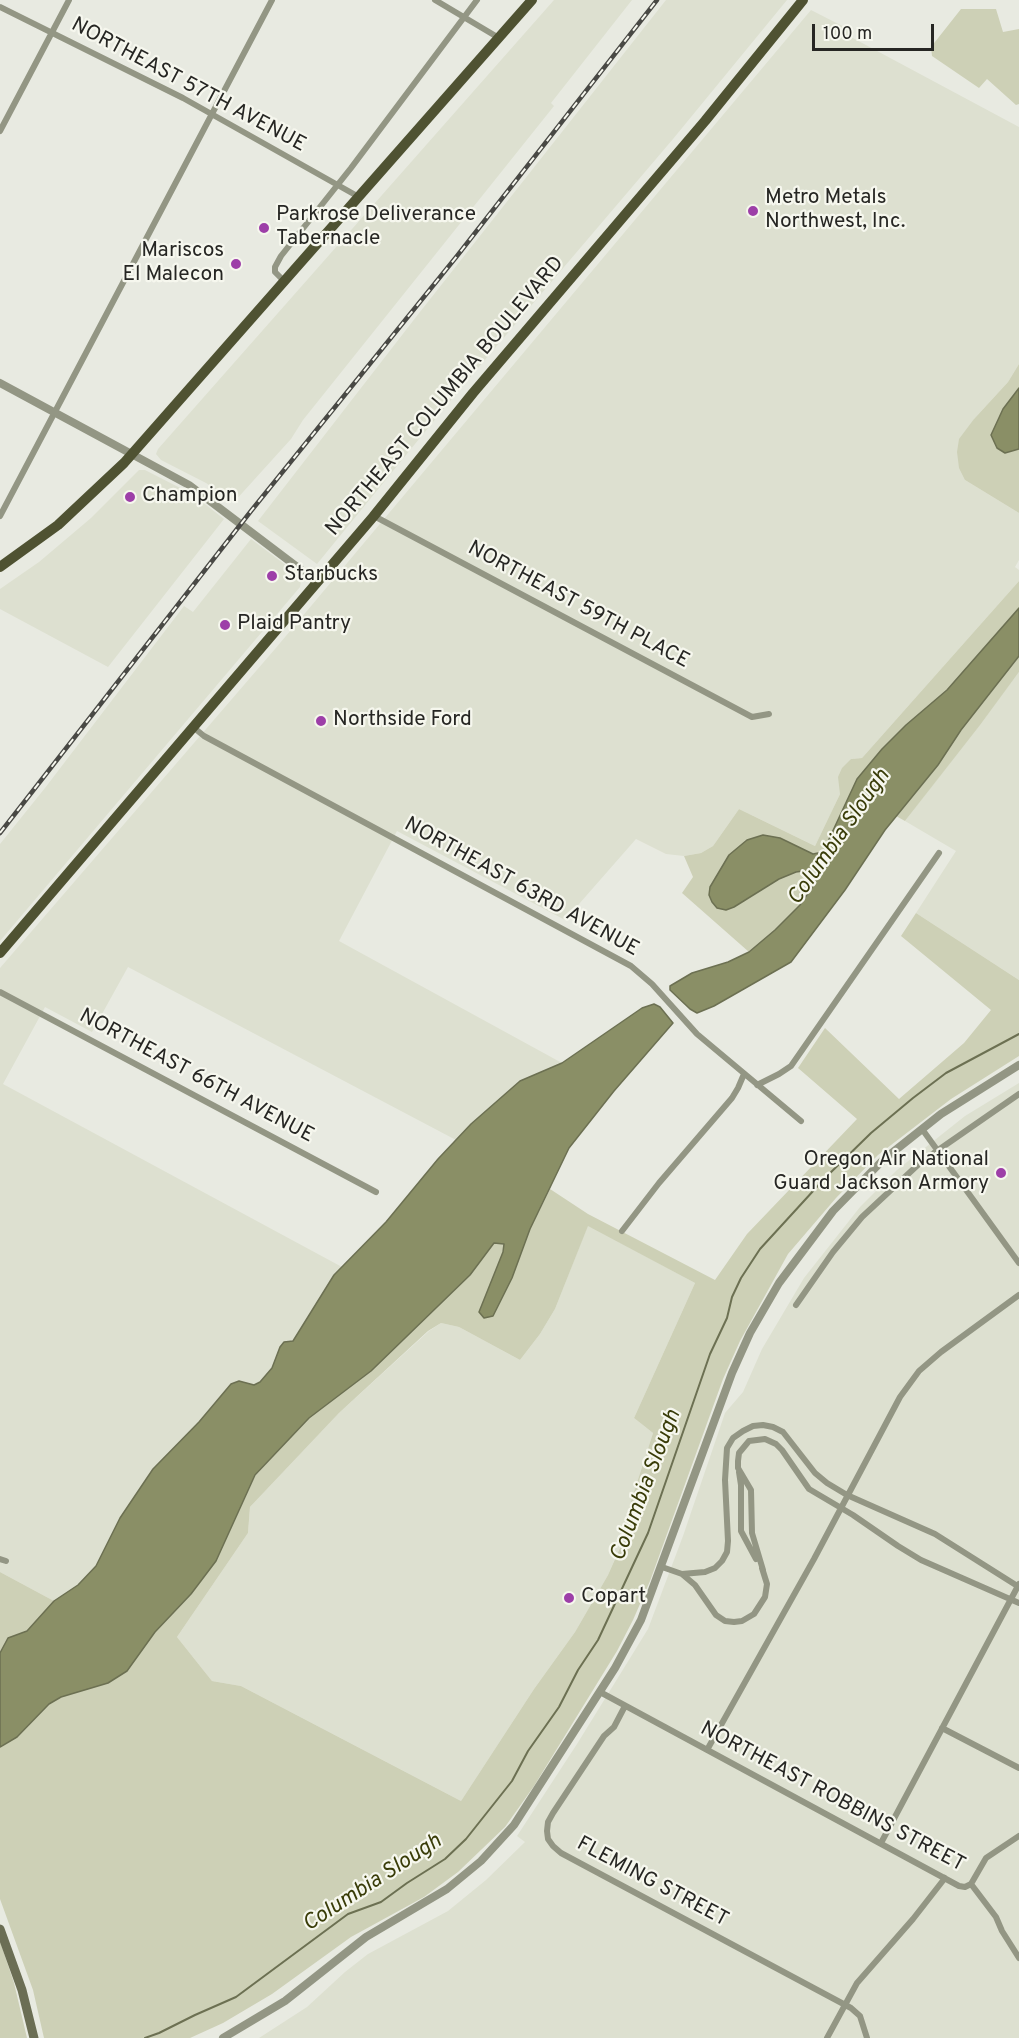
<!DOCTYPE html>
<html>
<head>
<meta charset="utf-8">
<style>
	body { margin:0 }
	#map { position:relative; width:1019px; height:2038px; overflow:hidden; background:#e8eae1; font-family:Overpass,sans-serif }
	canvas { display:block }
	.scale { position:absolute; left:812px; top:24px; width:122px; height:27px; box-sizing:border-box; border:3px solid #262623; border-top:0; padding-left:8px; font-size:18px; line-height:21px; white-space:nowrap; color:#262623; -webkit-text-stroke:4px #f6f7ee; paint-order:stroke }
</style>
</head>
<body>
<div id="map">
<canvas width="1019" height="2038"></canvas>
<div class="scale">100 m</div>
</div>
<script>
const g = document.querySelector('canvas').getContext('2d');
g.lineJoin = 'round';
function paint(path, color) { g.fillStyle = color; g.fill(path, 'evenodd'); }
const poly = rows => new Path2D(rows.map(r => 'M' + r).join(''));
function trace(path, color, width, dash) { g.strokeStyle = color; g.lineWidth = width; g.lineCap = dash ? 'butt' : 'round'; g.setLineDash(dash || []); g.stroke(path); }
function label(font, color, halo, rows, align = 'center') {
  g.font = font + ' Overpass,sans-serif'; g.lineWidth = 4.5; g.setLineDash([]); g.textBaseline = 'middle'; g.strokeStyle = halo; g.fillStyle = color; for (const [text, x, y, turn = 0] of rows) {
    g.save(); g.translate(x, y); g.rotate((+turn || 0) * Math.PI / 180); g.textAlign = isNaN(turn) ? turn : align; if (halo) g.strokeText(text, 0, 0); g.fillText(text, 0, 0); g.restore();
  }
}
const built = poly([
	[554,0,632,0,551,103,554,106,303,420,291,439,234,502,206,483,161,460,156,454,158,449],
	[666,0,787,0,673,139,455,395,317,564,258,521,416,317],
	[811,10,854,32,851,37,1019,127,1019,364,1008,382,974,419,965,480,1019,513,1019,560,1015,567,1019,570,1019,581,862,758,851,759,840,786,840,794,815,846,739,809,713,846,701,853,684,856,666,854,636,839,565,920,397,831,339,941,562,1063,520,1081,471,1124,456,1140,128,967,92,1032,45,1007,3,1084,342,1267,334,1275,293,1341,284,1342,280,1347,272,1368,260,1382,254,1385,239,1381,231,1384,199,1422,153,1469,120,1518,96,1566,78,1585,54,1601,0,1572,0,968,275,649],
	[139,470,145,470,192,494,224,519,108,667,0,609,0,589,39,562,91,518],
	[251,539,299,575,301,580,300,587,0,941,0,844,45,788,184,606,193,612],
	[1019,672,1019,980,916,913,956,851,905,821],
	[1019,1083,1019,2038,259,2038,307,2007,345,1972,368,1954,448,1911,486,1880,525,1842,517,1836,577,1744,648,1629,683,1536,725,1413,743,1392,762,1349,804,1278,860,1207,897,1170,965,1116],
	[588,1225,695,1283,634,1418,653,1433,622,1529,627,1531,608,1575,575,1632,534,1689,461,1801,241,1686,212,1681,177,1637,248,1533,250,1507,339,1413,429,1331,441,1323,459,1327,520,1360,540,1334,555,1309]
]);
const green = poly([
	[961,9,996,9,1003,32,1019,29,1019,104,1016,105,987,79,979,88,932,56,931,47],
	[1019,364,1019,388,1003,409,997,421,1005,453,1019,449,1019,513,965,480,959,468,957,452,959,439,974,419,1008,382],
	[1019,581,1019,608,947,690,906,725,882,749,857,779,823,852,814,854,800,848,729,855,710,887,709,895,712,902,748,899,779,879,796,872,803,871,812,874,815,883,800,905,775,930,749,952,682,893,693,877,684,856,701,853,713,846,739,809,815,846,840,794,838,777,842,768,851,759,862,758],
	[1019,656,1019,672,980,725,905,821,896,816,938,765,961,730],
	[916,913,1019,980,1019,1056,951,1099,878,1155,836,1198,788,1254,740,1341,723,1379,650,1581,633,1620,617,1651,534,1786,505,1827,458,1872,424,1897,351,1937,272,1994,223,2023,190,2038,44,2038,33,1990,0,1899,0,1747,17,1737,49,1704,61,1697,127,1671,155,1632,191,1594,216,1561,255,1476,309,1418,371,1371,470,1275,493,1242,504,1244,503,1252,479,1312,493,1316,511,1278,530,1229,550,1189,588,1214,715,1280,747,1234,857,1119,798,1068,825,1028,899,1099,964,1043,991,1010,901,936],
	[588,1226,695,1283,634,1418,653,1433,622,1529,627,1532,608,1575,575,1632,534,1689,461,1801,241,1686,212,1681,177,1637,248,1533,250,1507,339,1413,428,1331,441,1323,459,1327,520,1360,540,1334,555,1309],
	[0,1572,54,1601,27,1631,8,1638,0,1653],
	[0,1941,14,1983,27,2038,0,2038]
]);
const water = poly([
	[1019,388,1019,449,1005,453,997,448,991,435,1003,409,1019,388],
	[1019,608,1019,656,961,730,938,765,885,830,845,890,791,962,714,1006,697,1013,690,1009,670,990,670,986,692,973,728,962,749,952,775,930,800,905,815,883,811,874,803,871,796,872,779,879,734,907,726,910,717,908,712,902,709,895,710,887,729,855,747,840,763,835,780,838,813,854,823,852,857,779,882,749,906,725,947,690,1019,608],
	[654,1004,660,1007,673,1023,614,1091,569,1148,530,1229,512,1278,493,1316,484,1318,479,1312,503,1252,504,1244,494,1243,470,1275,371,1371,309,1418,255,1475,216,1561,191,1594,155,1632,127,1671,108,1683,61,1697,49,1704,17,1737,0,1747,0,1653,8,1638,27,1631,54,1601,78,1585,96,1566,120,1518,153,1469,199,1422,231,1384,239,1381,254,1385,260,1382,272,1368,280,1347,284,1342,293,1341,334,1275,386,1222,438,1159,471,1124,520,1081,562,1063,642,1008,654,1004]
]);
const stream = poly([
	[145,2038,159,2033,195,2015,236,1997,348,1914,381,1902,407,1883,445,1859,466,1839,512,1781,528,1751,559,1707,578,1670,598,1640,648,1533,710,1354,727,1318,732,1297,741,1278,760,1249,825,1178,871,1133,913,1098,946,1073,1019,1034]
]);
const minor = poly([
	[435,0,499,38],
	[0,7,183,98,359,197],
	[0,131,69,0],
	[284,281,275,272,275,267,281,256,351,168,477,0],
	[0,516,272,0],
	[374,516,752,717,769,714],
	[193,727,204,736,631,966,652,984,697,1034,801,1121],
	[0,992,376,1192],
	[757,1085,779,1074,791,1066,939,853],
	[922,1129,1019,1263],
	[622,1231,659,1183,732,1098,738,1088,744,1074],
	[796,1305,833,1252,862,1217,921,1162,1019,1094],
	[739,1472,741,1485,741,1531,756,1559],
	[0,1559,6,1561],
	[662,1567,682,1574,695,1585,716,1615,725,1621,734,1622,742,1621,754,1614,765,1597,767,1584,762,1568],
	[763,1570,752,1533,751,1490,738,1468,738,1461,739,1453,749,1441,765,1439,776,1444,782,1450,809,1489,853,1515,898,1546,921,1560,1019,1603],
	[682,1574,705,1572,715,1568,722,1561,727,1552,728,1541,725,1480,727,1448,733,1438,743,1431,753,1426,763,1425,773,1427,783,1432,815,1473,827,1483,847,1495,935,1534,1019,1587],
	[600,1692,959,1886,965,1887,971,1884],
	[625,1706,614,1727,604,1736,553,1813,548,1822,547,1831,548,1839,553,1846,561,1853,851,2008,860,2016,867,2038],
	[942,1728,1019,1768],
	[707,1750,814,1559,900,1397,919,1371,941,1352,1019,1295],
	[881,1843,1019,1584],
	[971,1884,996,1917,1002,1931,1019,1958],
	[971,1884,986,1858,1019,1836],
	[827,2038,857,1983,913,1919,945,1878]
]);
const tertiary = poly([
	[0,383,189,485,317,582],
	[223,2038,285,2001,366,1937,447,1889,481,1861,514,1825,615,1668,641,1620,732,1373,750,1333,779,1283,833,1211,883,1160,941,1114,1019,1065]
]);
const secondary = poly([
	[0,1929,22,1990,34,2038]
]);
const primary = poly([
	[0,567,58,525,124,463,532,0],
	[0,953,373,517,473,393,705,121,803,0]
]);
const rail = poly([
	[0,833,251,511,457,256,657,0]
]);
const markers = [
	[753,211,6,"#9d3fa8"],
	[264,228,6,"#9d3fa8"],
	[236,264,6,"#9d3fa8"],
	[130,497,6,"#9d3fa8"],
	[272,576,6,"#9d3fa8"],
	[225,625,6,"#9d3fa8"],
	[321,721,6,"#9d3fa8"],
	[1001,1173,6,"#9d3fa8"],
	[569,1598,6,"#9d3fa8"]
];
const streetNames = [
	["NORTHEAST 57TH AVENUE",188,86,28],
	["NORTHEAST COLUMBIA BOULEVARD",446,397,-50],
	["NORTHEAST 59TH PLACE",578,606,28],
	["NORTHEAST 63RD AVENUE",521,888,29],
	["NORTHEAST 66TH AVENUE",196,1077,28],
	["NORTHEAST ROBBINS STREET",832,1798,28],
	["FLEMING STREET",652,1883,28]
];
const poiNames = [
	["Metro Metals",765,199],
	["Northwest, Inc.",765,223],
	["Parkrose Deliverance",276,216],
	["Tabernacle",276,240],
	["Mariscos",224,252,"right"],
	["El Malecon",224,276,"right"],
	["Champion",142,497],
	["Starbucks",284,576],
	["Plaid Pantry",237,625],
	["Northside Ford",333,721],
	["Oregon Air National",989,1161,"right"],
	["Guard Jackson Armory",989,1185,"right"],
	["Copart",581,1598]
];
const waterNames = [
	["Columbia Slough",840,838,-55],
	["Columbia Slough",647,1486,-69],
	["Columbia Slough",373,1884,-33]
];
paint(built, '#dde0d0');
paint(green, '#cdd0b6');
paint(water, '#8a8f66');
trace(water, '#6c7052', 1.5);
trace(stream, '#6c7052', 2);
trace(minor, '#939684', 6);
trace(tertiary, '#939684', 8);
trace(secondary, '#6b6e54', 9);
trace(primary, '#4f5232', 10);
trace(rail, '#494945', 4.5);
trace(rail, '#f6f7ee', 2, [7]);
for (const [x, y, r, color] of markers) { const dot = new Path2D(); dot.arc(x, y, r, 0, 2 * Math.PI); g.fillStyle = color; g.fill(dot); trace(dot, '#f6f7ee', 2); }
label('21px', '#262623', '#f6f7ee', streetNames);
label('21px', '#262623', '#f6f7ee', poiNames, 'left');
label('italic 22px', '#393c08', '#f6f7ee', waterNames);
</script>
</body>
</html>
